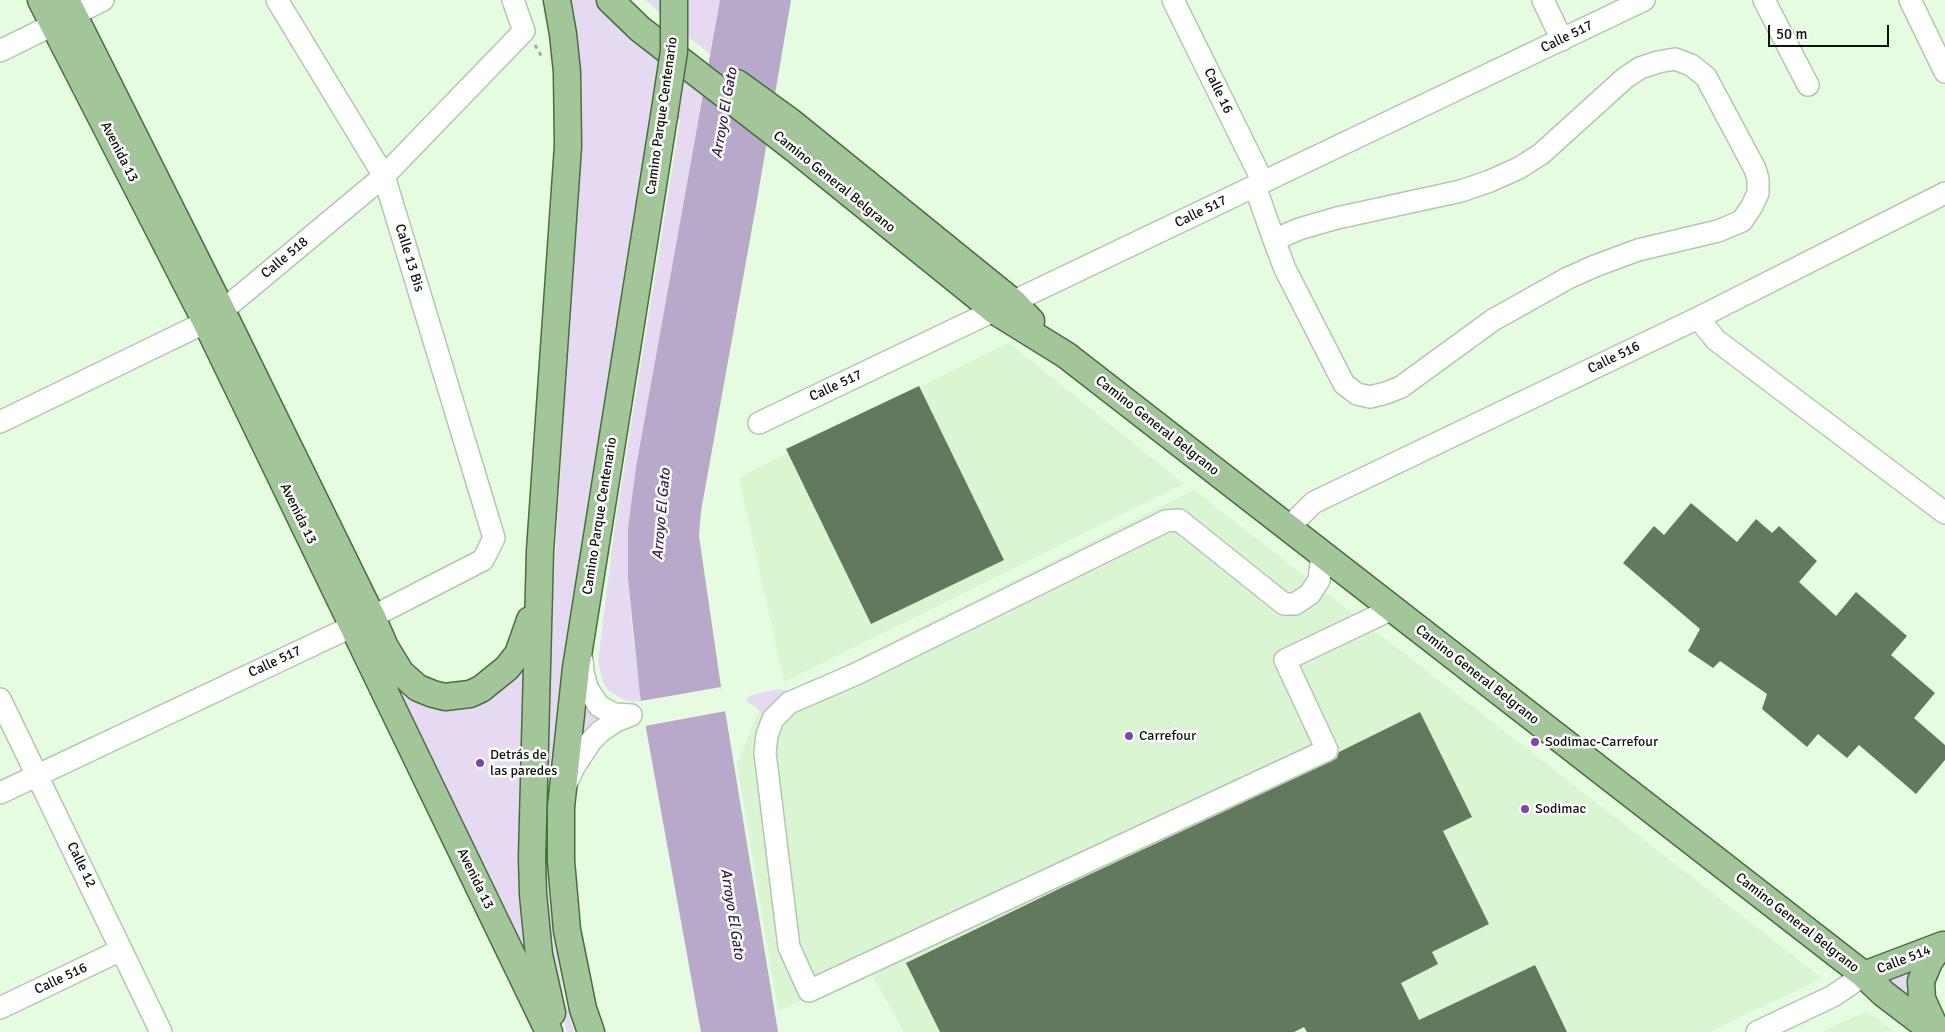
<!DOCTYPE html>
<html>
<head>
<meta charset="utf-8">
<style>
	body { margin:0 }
	#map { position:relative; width:1945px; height:1032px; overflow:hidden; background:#e6fce0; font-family:Signika,sans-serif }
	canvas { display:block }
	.scale { position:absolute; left:1768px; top:25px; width:121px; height:22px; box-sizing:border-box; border:2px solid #0d150b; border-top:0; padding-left:6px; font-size:15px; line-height:18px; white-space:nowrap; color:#0d150b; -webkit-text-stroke:4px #fff; paint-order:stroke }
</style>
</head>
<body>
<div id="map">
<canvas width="1945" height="1032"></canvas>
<div class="scale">50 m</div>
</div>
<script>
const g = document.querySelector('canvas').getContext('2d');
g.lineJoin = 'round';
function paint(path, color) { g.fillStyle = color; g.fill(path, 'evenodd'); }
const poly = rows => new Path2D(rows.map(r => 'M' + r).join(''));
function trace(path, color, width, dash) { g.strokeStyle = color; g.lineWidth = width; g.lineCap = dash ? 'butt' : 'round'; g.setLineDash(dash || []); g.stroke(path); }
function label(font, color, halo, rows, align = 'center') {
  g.font = font + ' Signika,sans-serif'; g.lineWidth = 5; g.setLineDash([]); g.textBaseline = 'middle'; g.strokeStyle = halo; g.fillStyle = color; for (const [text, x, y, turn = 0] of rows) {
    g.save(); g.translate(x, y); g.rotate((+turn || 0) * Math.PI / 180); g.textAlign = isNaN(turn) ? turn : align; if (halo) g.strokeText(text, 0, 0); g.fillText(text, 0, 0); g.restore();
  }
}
const built = poly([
	[1009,343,1184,484,784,682,739,478],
	[1194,490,1822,978,1710,1032,904,1032,870,971,778,1011,737,764,760,708],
	[1867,1011,1895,1032,1822,1032]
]);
const green = poly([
	[567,0,596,0,621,22,704,89,636,467,628,528,628,579,633,636,641,701,632,702,624,700,609,691,603,682,598,661,615,525,680,120,651,113,571,629,549,851,551,915,564,997,574,1032,567,1032,557,999,543,915,543,768,576,205],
	[645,0,720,0,710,54,683,33],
	[375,646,424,702,525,661,534,976],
	[778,689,791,691,764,717,756,707,746,701,749,696],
	[579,691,606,716,597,721,580,735],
	[1919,961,1915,1009,1881,977]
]);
const water = poly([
	[720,0,791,0,756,206,701,511,699,536,720,680,778,1032,701,1032,640,695,628,579,628,528,636,467]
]);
const pier = poly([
	[721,687,726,711,645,726,641,701]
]);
const building = poly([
	[919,386,1004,560,871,624,786,449],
	[1691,503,1737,542,1756,519,1772,533,1779,526,1817,561,1799,582,1836,616,1856,592,1907,636,1891,655,1935,693,1914,718,1945,745,1945,760,1916,794,1859,745,1847,758,1818,734,1807,747,1762,709,1767,694,1720,661,1713,668,1688,651,1700,629,1623,563,1654,526,1664,535],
	[1420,712,1472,817,1443,831,1489,924,1432,952,1438,964,1401,983,1419,1020,1535,965,1567,1032,1307,1032,1304,1027,1294,1032,940,1032,906,963,1065,886,1332,761,1337,758,1339,752]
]);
const path = poly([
	[535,45,543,59]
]);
const minor = poly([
	[1173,0,1263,182],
	[1543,0,1562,40],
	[1764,0,1808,85],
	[1910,0,1945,72],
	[0,51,103,0],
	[1255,186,1274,240,1285,269,1344,384,1357,394,1370,397,1386,393,1401,387,1493,320,1568,278,1595,266,1638,250,1718,231,1742,221,1752,206,1758,193,1758,179,1755,169,1706,77,1691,65,1675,59,1658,62,1640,68,1625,78,1541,154,1519,168,1490,181,1461,191,1337,218,1299,229,1274,240],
	[1698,318,1716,340,1945,513],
	[0,422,206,322,222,311,384,176,524,31,513,0],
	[759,423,1644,0],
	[1288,528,1313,503,1325,497,1698,318,1945,193],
	[1322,555,1319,580,1310,594,1295,604,1284,604,1179,520,1166,521,856,674,789,703,773,719,767,735,765,753,789,947,809,991,1327,750,1285,660,1392,609],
	[582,660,583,672,587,688,599,706,614,714,631,715],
	[0,699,161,1032],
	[567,782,574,767,591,741,601,731,616,721,631,715],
	[0,793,372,617,483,560,494,538,384,176,277,0],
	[0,1008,121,950],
	[1757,1032,1833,996,1864,975]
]);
const major = poly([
	[41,0,206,322,549,1032],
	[66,0,222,311,372,617,385,647,401,673,418,688,433,694,445,697,470,694,481,689,507,668,518,654,530,620],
	[610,0,640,29,796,150,995,311,1066,355,1864,975,1884,994,1934,1032],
	[737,83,791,122,1013,302,1031,321],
	[1864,975,1943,945],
	[552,1013,539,955,533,894,532,858,540,551,568,146,567,72,563,34,557,0],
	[1939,1031,1933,1023,1922,999,1921,981,1929,962,1935,953,1945,945],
	[591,1032,583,1009,567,930,561,861,561,807,576,668,664,116]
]);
const majorBridge = poly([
	[664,116,674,51,674,0]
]);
const markers = [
	[1129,736,5,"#8140b5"],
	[1535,742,5,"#8140b5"],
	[480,763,5,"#8140b5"],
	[1525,809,5,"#8140b5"]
];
const streetNames = [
	["Calle 517",1567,37,-26],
	["Calle 16",1218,91,64],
	["Camino Parque Centenario",662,116,-82],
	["Avenida 13",119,152,63],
	["Camino General Belgrano",834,182,39],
	["Calle 517",1201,212,-26],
	["Calle 518",285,258,-40],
	["Calle 13 Bis",409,258,73],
	["Calle 516",1614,358,-26],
	["Calle 517",836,386,-25],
	["Camino General Belgrano",1157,426,38],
	["Avenida 13",298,514,64],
	["Camino Parque Centenario",600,516,-81],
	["Calle 517",275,662,-25],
	["Camino General Belgrano",1477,675,38],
	["Calle 12",81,865,64],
	["Avenida 13",475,879,64],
	["Camino General Belgrano",1797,923,38],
	["Calle 514",1904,960,-21],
	["Calle 516",61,979,-25]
];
const poiNames = [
	["Carrefour",1139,736],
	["Sodimac-Carrefour",1545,742],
	["Detrás de",490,755],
	["las paredes",490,771],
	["Sodimac",1535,809]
];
const waterNames = [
	["Arroyo El Gato",725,113,-80],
	["Arroyo El Gato",662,514,-85],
	["Arroyo El Gato",732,914,81]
];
paint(built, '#d9f5d2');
paint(green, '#e5daf1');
paint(water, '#b8a8c9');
paint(pier, '#e6fce0');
paint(building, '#63795d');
trace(minor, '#b2c8ad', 24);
trace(major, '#476f3c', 29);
trace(path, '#9dae98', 3, [4, 4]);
trace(minor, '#fff', 21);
trace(major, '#a3c59a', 26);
trace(majorBridge, '#476f3c', 29, []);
trace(majorBridge, '#a3c59a', 26);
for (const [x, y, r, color] of markers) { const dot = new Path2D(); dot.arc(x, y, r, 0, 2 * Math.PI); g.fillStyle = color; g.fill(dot); trace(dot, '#fff', 2); }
label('14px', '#0d150b', '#fff', streetNames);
label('14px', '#0d150b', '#fff', poiNames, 'left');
label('italic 15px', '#351e49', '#fff', waterNames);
</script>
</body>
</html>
